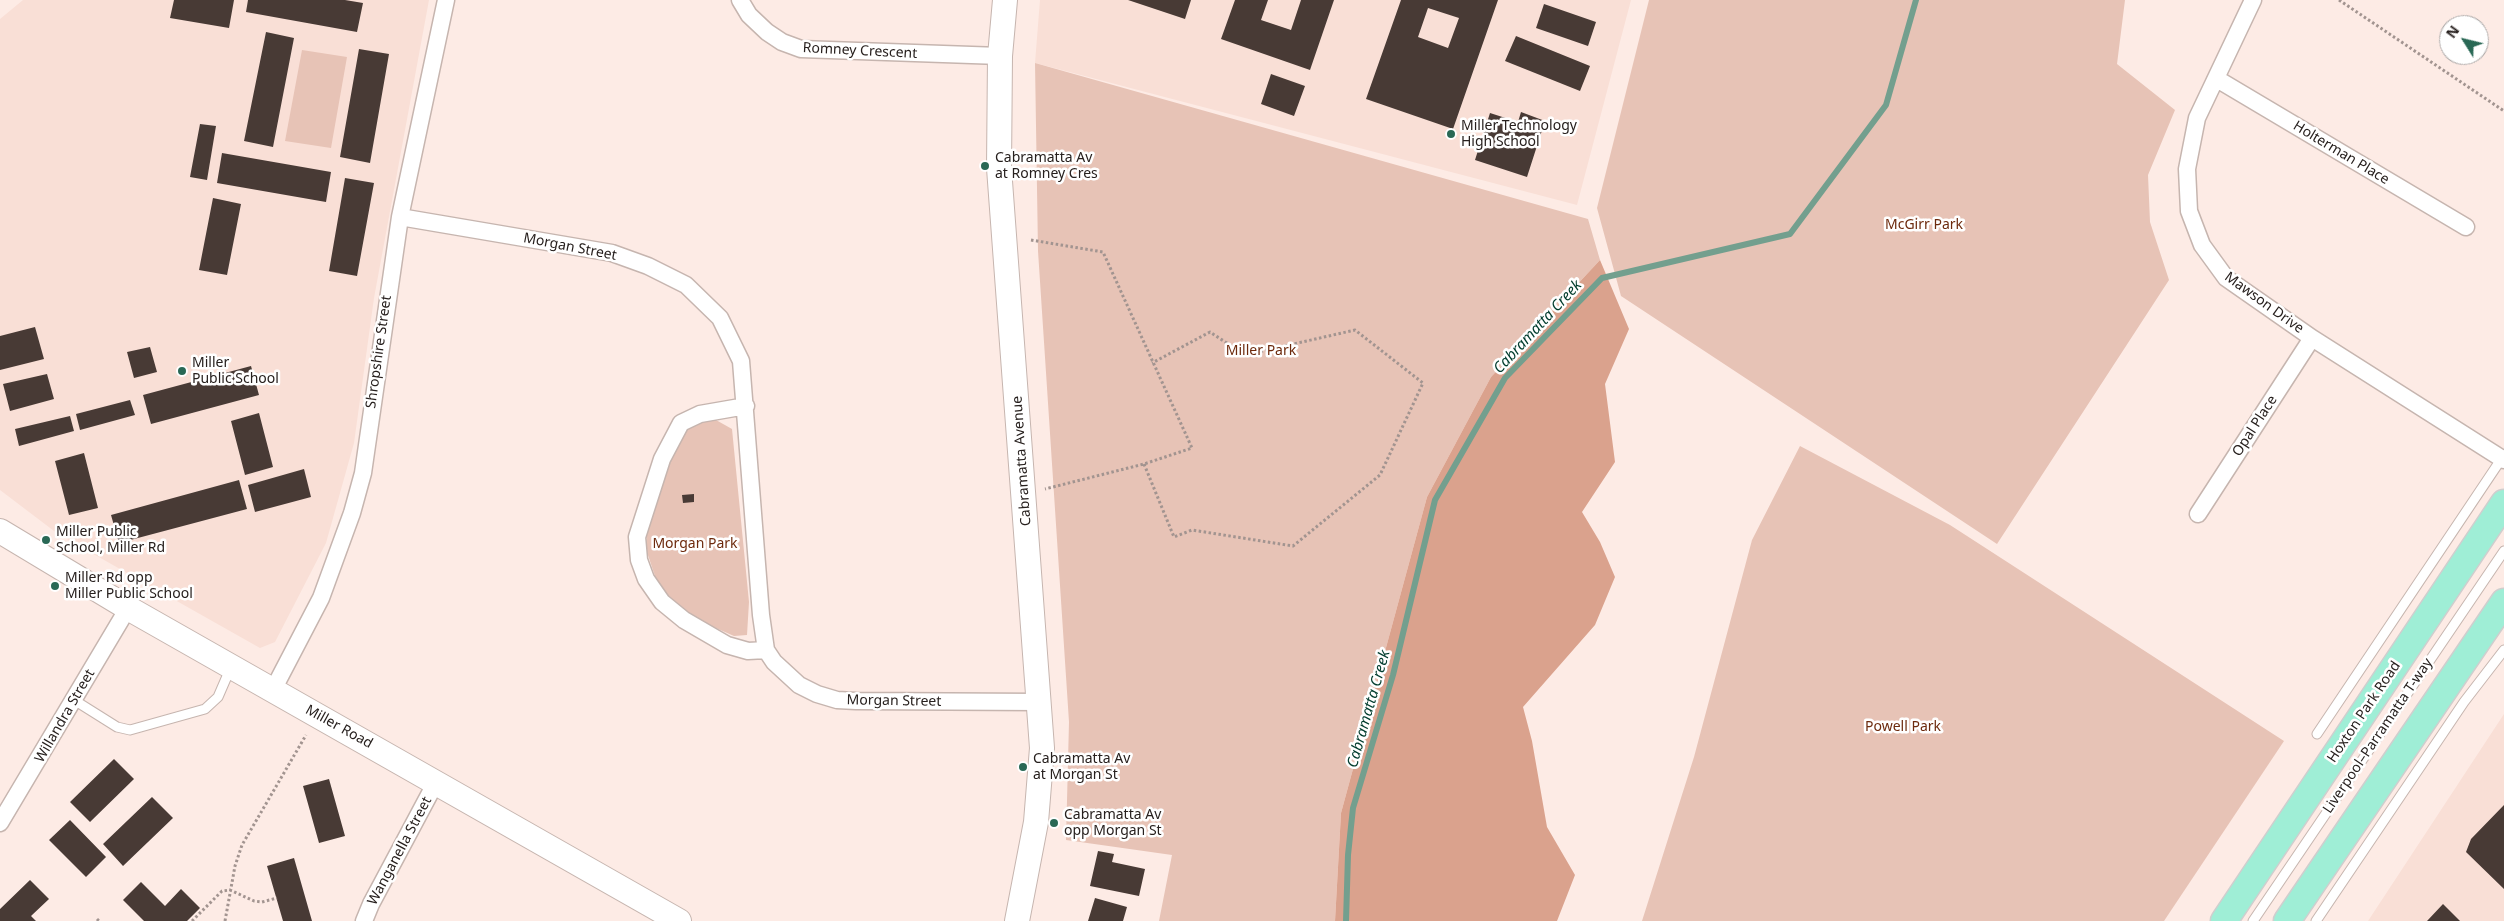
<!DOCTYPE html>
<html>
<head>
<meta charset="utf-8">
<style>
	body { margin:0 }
	#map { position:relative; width:2504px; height:921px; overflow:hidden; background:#fdebe5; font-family:"Noto Sans",sans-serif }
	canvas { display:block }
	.north { position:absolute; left:2439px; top:15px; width:50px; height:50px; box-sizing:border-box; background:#fff; border:1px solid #a9a6a5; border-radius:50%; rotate:306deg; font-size:14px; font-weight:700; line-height:20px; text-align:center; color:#27201e }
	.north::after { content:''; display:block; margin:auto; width:18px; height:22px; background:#296855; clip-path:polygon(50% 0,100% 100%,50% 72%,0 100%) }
</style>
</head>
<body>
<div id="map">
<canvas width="2504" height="921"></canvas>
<div class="north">N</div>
</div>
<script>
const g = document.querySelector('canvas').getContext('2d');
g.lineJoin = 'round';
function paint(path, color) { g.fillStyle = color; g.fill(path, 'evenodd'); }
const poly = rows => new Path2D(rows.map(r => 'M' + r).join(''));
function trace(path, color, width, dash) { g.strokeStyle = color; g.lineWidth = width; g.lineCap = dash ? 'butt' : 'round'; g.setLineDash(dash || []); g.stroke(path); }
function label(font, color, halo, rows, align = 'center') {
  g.font = font + ' "Noto Sans",sans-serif'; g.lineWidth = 5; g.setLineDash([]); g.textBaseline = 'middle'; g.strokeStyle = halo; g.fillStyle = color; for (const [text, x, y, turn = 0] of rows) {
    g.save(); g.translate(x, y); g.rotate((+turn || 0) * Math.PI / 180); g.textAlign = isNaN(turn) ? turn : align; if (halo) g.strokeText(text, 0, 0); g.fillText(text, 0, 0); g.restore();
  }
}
const built = poly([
	[23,0,429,0,374,298,354,443,326,543,275,642,260,648,58,534,0,490,0,19],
	[1040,0,1631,0,1577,205,1035,63],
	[2504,714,2504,921,2368,921]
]);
const green = poly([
	[1649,0,2125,0,2117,64,2175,110,2148,175,2150,222,2169,280,1997,544,1621,296,1597,208],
	[302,50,347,57,331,148,285,141],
	[1035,63,1588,219,1600,260,1491,377,1427,497,1341,813,1335,921,1159,921,1172,855,1066,840,1069,722,1038,251],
	[716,420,732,429,749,602,747,635,734,636,700,621,664,594,655,576,646,549,647,528,680,435,694,423],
	[1800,446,1950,525,2284,741,2164,921,1642,921,1694,757,1752,540]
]);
const forest = poly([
	[1600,260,1629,329,1605,384,1615,462,1582,512,1600,542,1615,577,1595,625,1523,707,1532,741,1547,827,1575,875,1557,921,1335,921,1341,813,1427,497,1491,377]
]);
const stream = poly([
	[1346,921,1348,855,1353,808,1393,675,1435,500,1505,378,1602,278,1790,234,1886,105,1916,0]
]);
const building = poly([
	[174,0,234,0,229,28,170,18],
	[248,0,345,0,363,3,357,32,246,12],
	[1128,0,1191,0,1185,19],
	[1235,0,1268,0,1261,20,1291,30,1301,0,1334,0,1310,70,1221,39],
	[1401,0,1498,0,1453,129,1366,99],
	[1428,8,1459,18,1448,48,1418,37],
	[1544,4,1596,22,1588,46,1536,28],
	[266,32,294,38,273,147,244,141],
	[1516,36,1590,66,1580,91,1505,61],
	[359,49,389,54,370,163,340,157],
	[1271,74,1305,86,1294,116,1261,104],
	[1521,112,1545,121,1527,177,1475,160,1490,113,1518,122],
	[200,124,216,126,207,180,190,177],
	[222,153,331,172,326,202,217,183],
	[345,178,374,183,357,276,329,271],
	[213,198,241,204,227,275,199,270],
	[35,327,44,359,0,370,0,336],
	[150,347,157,372,134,378,127,352],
	[251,366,259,395,151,424,143,395],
	[47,374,54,399,10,411,3,384],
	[130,400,135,415,80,430,76,414],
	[259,413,273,467,245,475,231,421],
	[70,416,74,431,19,446,15,429],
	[84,453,98,508,69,515,55,461],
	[304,469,311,497,255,512,248,485],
	[239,480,247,509,119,543,111,515],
	[694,494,694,502,683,503,682,495],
	[114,759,134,779,90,822,70,802],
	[329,779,345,836,319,843,303,786],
	[152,797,173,818,123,866,103,844],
	[2504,805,2504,889,2466,852,2471,839],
	[70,820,106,857,86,877,49,840],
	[1098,851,1114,854,1112,862,1145,869,1139,896,1090,886],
	[294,858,312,921,283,921,267,866],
	[30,880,49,899,31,916,36,921,0,921,0,909],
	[141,882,165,906,181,889,200,908,187,921,144,921,123,900],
	[1095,898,1127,907,1123,921,1088,921],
	[2443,904,2460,921,2427,921]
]);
const path = poly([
	[2339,0,2504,111],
	[1031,240,1103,252,1192,448,1144,464,1045,489],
	[1144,464,1174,537,1192,530,1293,546,1380,475,1423,383,1355,330,1245,355,1210,332,1152,363],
	[97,919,99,921],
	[192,921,222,891,230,890,254,901,262,902,277,898],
	[225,921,235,866,242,845,306,735]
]);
const lane = poly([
	[74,700,117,727,130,730,205,709,218,697,231,667],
	[2317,734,2504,455],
	[2253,921,2504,551],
	[2316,921,2464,702,2504,650]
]);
const street = poly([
	[740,0,749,15,767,32,782,42,801,49,1000,56],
	[2253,0,2197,118,2187,169,2189,211,2202,245,2226,278,2312,338,2504,460],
	[2217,79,2466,227],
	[400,217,612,253,648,266,686,285,720,318,741,361,761,615,766,650,774,662,799,685,817,694,837,700,856,701,1040,702],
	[746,406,700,414,681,423,662,459,637,537,639,560,646,579,662,602,684,620,727,645,748,651,766,650],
	[2198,514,2312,338],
	[273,690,321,598,352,513,363,473,400,217,446,0],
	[0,823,128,608],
	[364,921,371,904,436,782]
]);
const secondary = poly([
	[1005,0,1000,56,999,168,1042,748,1036,822,1017,921],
	[0,531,128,608,679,921]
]);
const primary = poly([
	[2224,921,2504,503],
	[2287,921,2504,602]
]);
const markers = [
	[1451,134,5,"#296855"],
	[985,166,5,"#296855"],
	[182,371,5,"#296855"],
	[46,540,5,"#296855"],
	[55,586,5,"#296855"],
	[1023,767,5,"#296855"],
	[1054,823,5,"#296855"]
];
const streetNames = [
	["Romney Crescent",860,51,3],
	["Holterman Place",2341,153,31],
	["Morgan Street",570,247,11],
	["Mawson Drive",2264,303,36],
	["Shropshire Street",379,352,-82],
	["Opal Place",2255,426,-57],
	["Cabramatta Avenue",1022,461,-94],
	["Morgan Street",894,701,1],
	["Hoxton Park Road",2364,712,-56],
	["Willandra Street",65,716,-60],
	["Miller Road",339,727,29],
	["Liverpool–Parramatta T-way",2378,736,-56],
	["Wanganella Street",400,851,-62]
];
const poiNames = [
	["Miller Technology",1461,126],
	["High School",1461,142],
	["Cabramatta Av",995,158],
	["at Romney Cres",995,174],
	["Miller",192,363],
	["Public School",192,379],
	["Miller Public",56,532],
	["School, Miller Rd",56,548],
	["Miller Rd opp",65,578],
	["Miller Public School",65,594],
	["Cabramatta Av",1033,759],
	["at Morgan St",1033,775],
	["Cabramatta Av",1064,815],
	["opp Morgan St",1064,831]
];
const parkNames = [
	["McGirr Park",1924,225],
	["Miller Park",1261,351],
	["Morgan Park",695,544],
	["Powell Park",1903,727]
];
const waterNames = [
	["Cabramatta Creek",1538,327,-47],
	["Cabramatta Creek",1369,709,-74]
];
paint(built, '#f9dfd6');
paint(green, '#e7c3b6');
paint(forest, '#daa28d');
trace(stream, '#739f8e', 6);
paint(building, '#483a35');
trace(lane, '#c6b5af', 11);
trace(street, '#c6b5af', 19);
trace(secondary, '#c6b5af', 26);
trace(primary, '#cfcece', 29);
trace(path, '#a29490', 3, [2.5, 2.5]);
trace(lane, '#fff', 9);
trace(street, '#fff', 16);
trace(secondary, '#fff', 24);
trace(primary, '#9feed6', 26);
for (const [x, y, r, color] of markers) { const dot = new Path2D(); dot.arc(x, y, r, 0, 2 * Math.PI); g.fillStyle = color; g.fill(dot); trace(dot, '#fff', 2); }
label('14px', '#27201e', '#fff', streetNames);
label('14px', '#27201e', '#fff', poiNames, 'left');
label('14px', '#6d2a0d', '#fff', parkNames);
label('italic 15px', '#013c2d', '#fff', waterNames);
</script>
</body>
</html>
